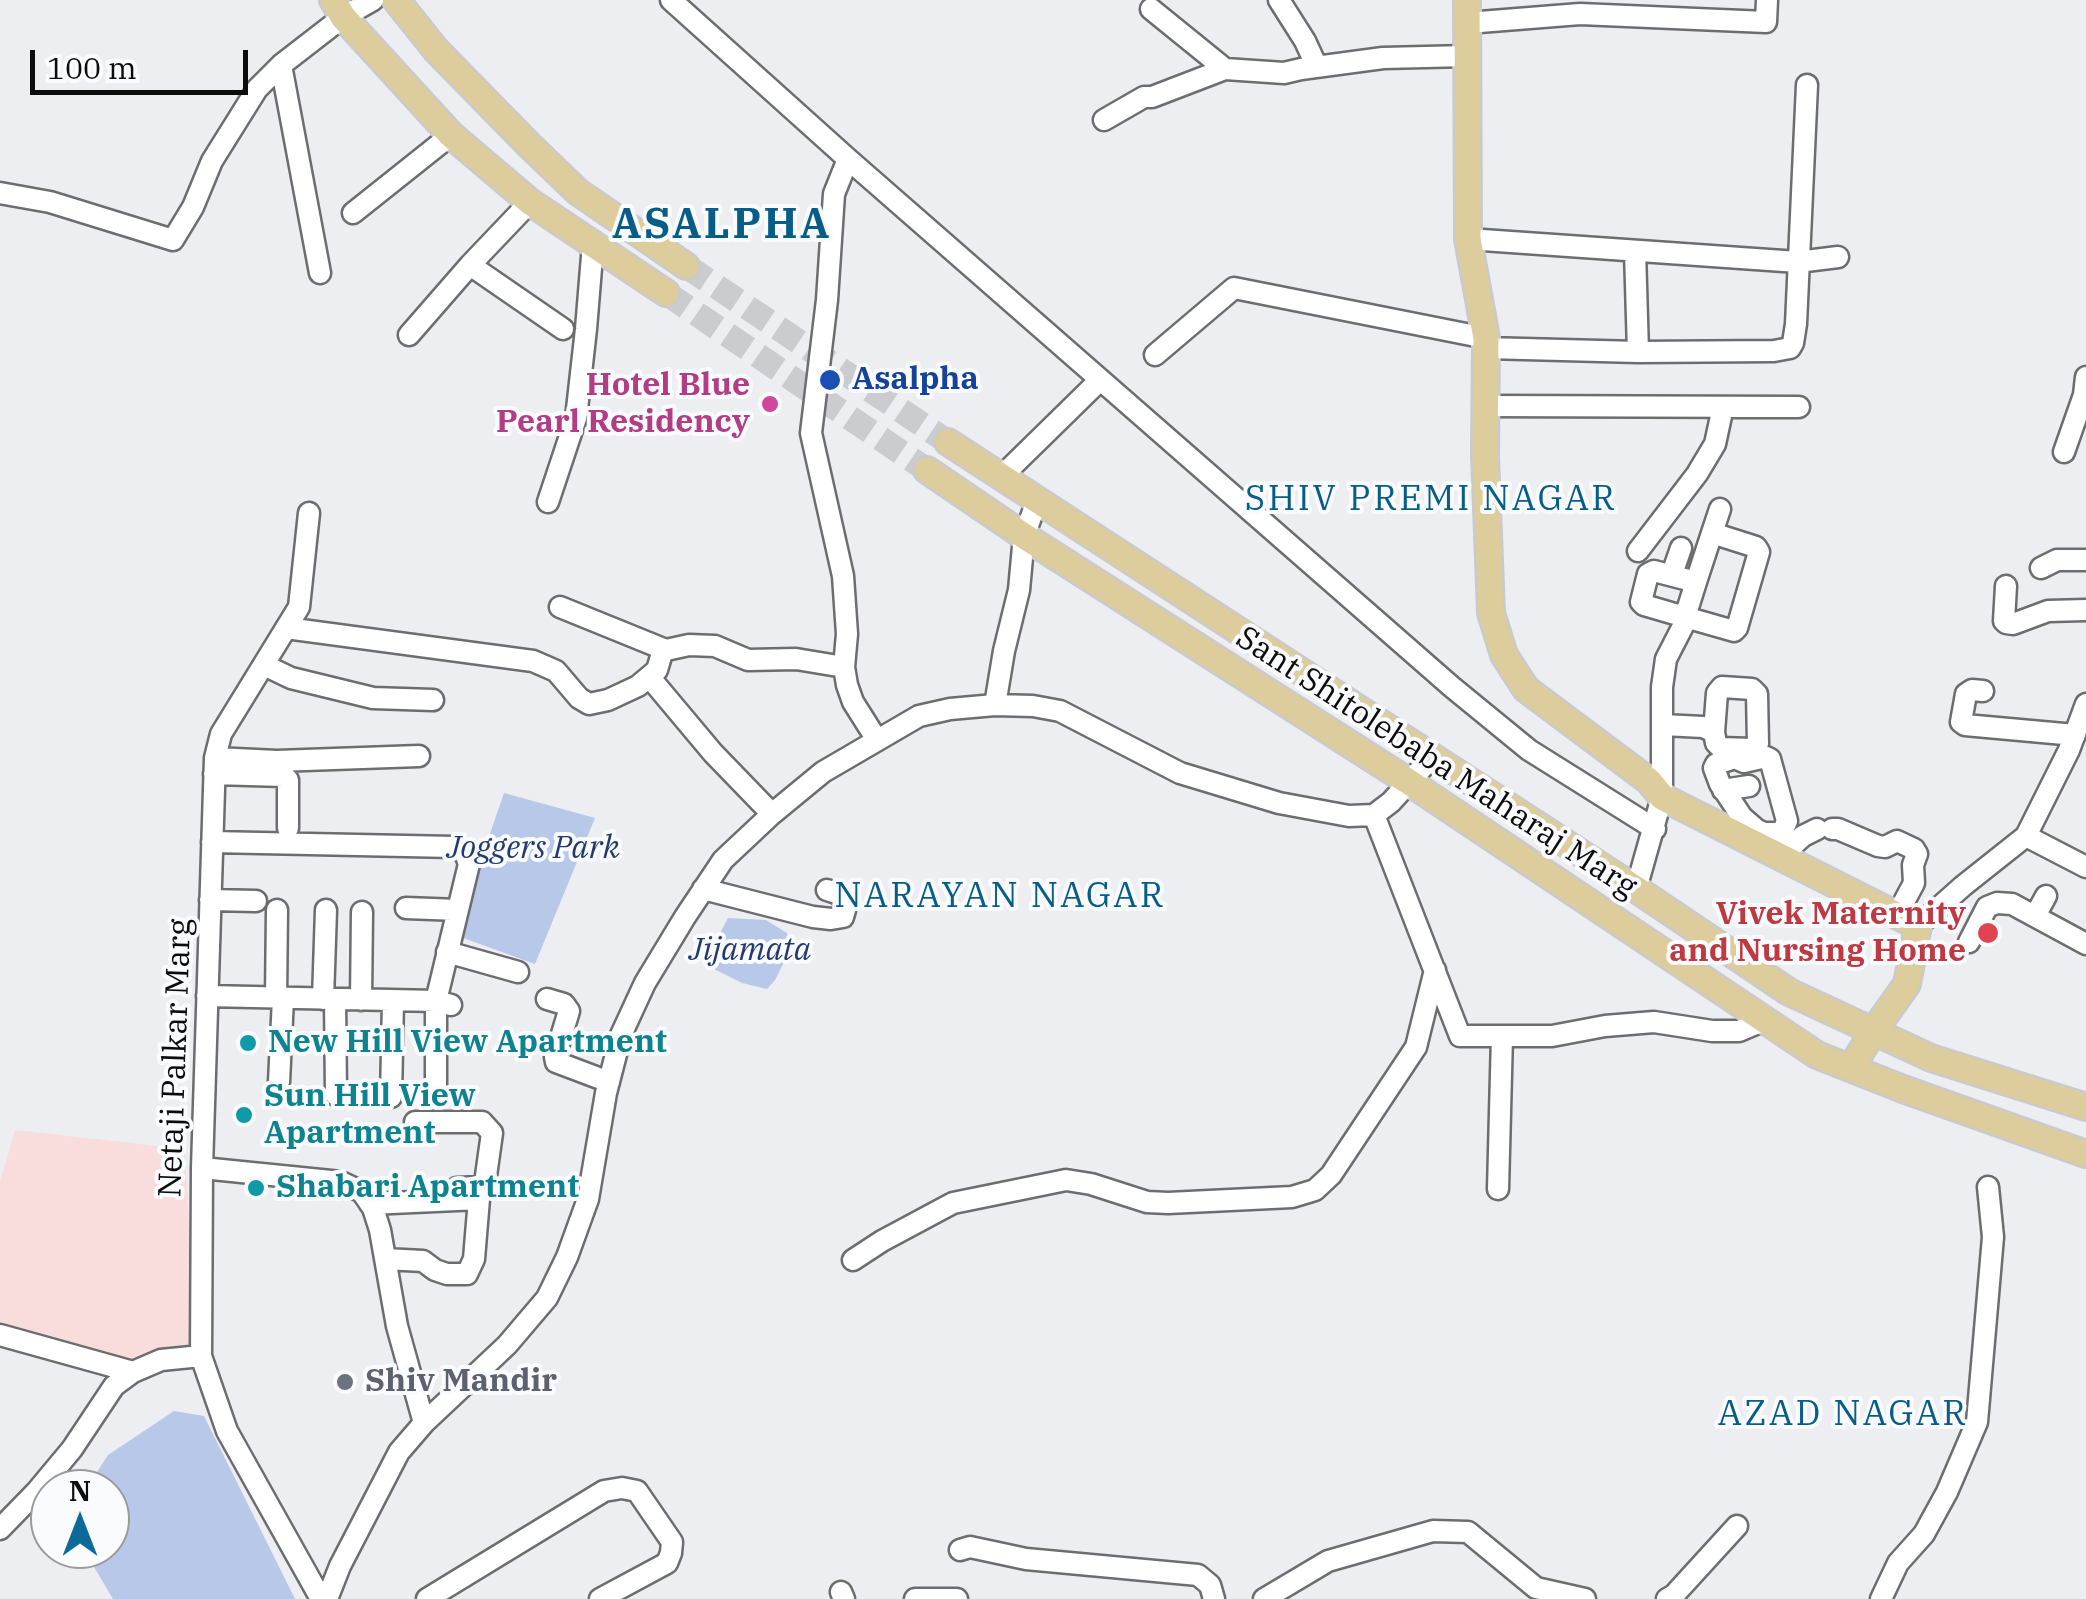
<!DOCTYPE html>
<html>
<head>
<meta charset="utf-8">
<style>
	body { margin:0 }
	#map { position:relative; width:2086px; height:1599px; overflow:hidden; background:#edeef1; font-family:"IBM Plex Serif",serif }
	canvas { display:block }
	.north { position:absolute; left:30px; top:1469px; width:100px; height:100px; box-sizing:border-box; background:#fafbfe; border:2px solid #9b9b9e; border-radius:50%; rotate:0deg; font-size:28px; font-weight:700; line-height:40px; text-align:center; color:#0c0c0d }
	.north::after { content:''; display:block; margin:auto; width:35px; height:45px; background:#0b6a99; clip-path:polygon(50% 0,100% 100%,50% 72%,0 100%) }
	.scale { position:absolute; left:30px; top:50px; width:218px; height:45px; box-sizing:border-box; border:5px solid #0c0c0d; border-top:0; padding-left:12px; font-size:30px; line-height:35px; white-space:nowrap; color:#0c0c0d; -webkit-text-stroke:8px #fafbfe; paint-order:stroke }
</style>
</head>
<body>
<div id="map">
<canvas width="2086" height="1599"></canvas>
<div class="north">N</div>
<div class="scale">100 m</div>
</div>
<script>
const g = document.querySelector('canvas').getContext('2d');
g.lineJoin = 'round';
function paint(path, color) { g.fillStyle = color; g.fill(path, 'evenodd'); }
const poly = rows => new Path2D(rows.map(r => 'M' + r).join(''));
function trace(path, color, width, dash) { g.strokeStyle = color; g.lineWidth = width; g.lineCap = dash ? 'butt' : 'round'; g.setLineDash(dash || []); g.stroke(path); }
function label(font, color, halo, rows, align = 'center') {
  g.font = font + ' "IBM Plex Serif",serif'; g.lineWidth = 8; g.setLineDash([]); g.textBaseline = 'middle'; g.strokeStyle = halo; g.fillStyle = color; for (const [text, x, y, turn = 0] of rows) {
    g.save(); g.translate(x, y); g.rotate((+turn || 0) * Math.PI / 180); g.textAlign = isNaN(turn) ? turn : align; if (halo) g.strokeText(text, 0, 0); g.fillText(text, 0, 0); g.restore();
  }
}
const industrial = poly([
	[15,1130,185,1149,195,1346,126,1359,0,1328,0,1182]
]);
const green = poly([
	[504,793,595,818,535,964,455,935],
	[728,918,766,920,787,933,790,950,775,980,767,989,742,983,714,969,714,945],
	[174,1411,204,1416,295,1599,113,1599,87,1555,86,1549,110,1549,110,1489,86,1489,108,1455]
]);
const majorTunnel = poly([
	[686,266,948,442],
	[666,293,927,470]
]);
const minor = poly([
	[671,0,848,159,1452,687,1529,750,1655,829],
	[1279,0,1305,41,1317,67],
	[1151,9,1225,69],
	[1467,23,1580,14,1766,22,1767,0],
	[281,65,320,273],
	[1104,120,1144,97,1152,97,1225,69,1284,73,1301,69,1383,58,1467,56],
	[848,159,834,194,827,300,811,433,843,576,847,634,844,667,847,685,853,702,877,740],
	[0,193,50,202,173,240,193,207,212,161,257,89,281,65,343,17,373,0],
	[353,213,451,135],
	[1468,239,1798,262,1838,257],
	[1635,251,1638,352],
	[470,265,563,329],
	[409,335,470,265,530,202],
	[1486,348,1638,352,1774,351,1790,348,1793,343,1796,324,1807,85],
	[1155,355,1234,288,1486,338],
	[1485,406,1799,407],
	[2064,452,2084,395,2086,377],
	[1001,477,1100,380],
	[548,502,576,418,586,329,593,244],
	[309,513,299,607,221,734,215,758,202,1168,201,1356,227,1431,321,1599],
	[1712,533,1720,509],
	[1638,551,1697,474,1715,444,1723,407],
	[2041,568,2057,560,2086,560],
	[1672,574,1681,548],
	[2006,586,2004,621,2006,623,2013,624,2048,611,2086,610],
	[560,607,666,650,689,645,715,646,748,660,796,659,844,667],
	[286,628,533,661,556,671,579,698,589,704,608,700,638,686,657,670,662,653,666,650],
	[264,665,291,678,373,698,433,700],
	[656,685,713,753,772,814],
	[1983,691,1972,690,1966,694,1961,722,1965,725,2075,735],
	[995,705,1004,651,1019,590,1024,536,1037,501],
	[1663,725,1703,727,1714,732,1716,743,1721,748,1753,749,1758,744,1757,694,1752,689,1722,687,1717,693,1714,732],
	[215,758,277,761,419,756],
	[214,774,284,776,288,780,288,828],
	[1723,790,1749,786],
	[1374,815,1460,1036,1552,1036,1605,1026,1654,1022,1712,1031,1739,1031,1765,1020],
	[1832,829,1838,829,1878,846,1885,847,1897,841,1914,849,1917,854,1913,865,1914,883,1897,915],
	[2026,836,2086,867],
	[1780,857,1782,833,1787,821,1770,759,1766,757,1744,762,1735,758,1716,764,1714,768,1720,784,1742,817,1757,830,1764,833,1782,833],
	[1780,857,1803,836,1817,829],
	[703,889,813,917,831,919,843,917,845,910,844,901,839,894,827,890],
	[1636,889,1662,797,1662,687,1666,659,1683,626,1685,617,1696,582,1712,533,1756,547,1759,552,1737,628,1734,631,1685,617,1644,605,1641,602,1648,574,1654,571,1696,582],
	[210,900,256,901],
	[406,908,458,910],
	[2035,916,2046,896],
	[1918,926,1963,886,2026,836,2069,750,2086,704],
	[1969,942,1987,907,1997,903,2012,904,2086,944],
	[447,952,518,972],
	[207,996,436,1001,469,864,465,853,454,847,212,842],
	[276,998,277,910],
	[323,999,326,910],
	[335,999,336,1095],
	[547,999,564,1004,569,1011,555,1057,556,1062,609,1082],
	[361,1000,362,912],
	[279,1082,283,998],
	[391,1097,393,1001],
	[436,1100,436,1001,451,1005],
	[415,1122,482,1122,492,1133,485,1183,481,1187,457,1188],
	[202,1168,341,1182,362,1192,373,1208,380,1230,397,1326,424,1423],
	[1498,1189,1502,1036],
	[370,1204,479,1199,474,1259,467,1274,447,1274,435,1270,423,1261,385,1259],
	[853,1260,882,1241,953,1203,1066,1180,1091,1184,1147,1202,1168,1203,1292,1197,1315,1190,1331,1175,1416,1047,1435,970],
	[0,1335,133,1372],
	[0,1529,37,1491,72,1449,114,1386,133,1372,161,1360,201,1356],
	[960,1550,970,1547,1026,1559,1198,1575,1210,1585,1214,1599],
	[841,1592,844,1599],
	[327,1599,340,1566,399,1452,424,1423,507,1345,547,1298,567,1257,588,1199,606,1093,621,1035,645,983,685,917,723,860,772,814,823,772,919,716,950,709,995,705,1033,706,1060,711,1180,773,1279,803,1349,816,1374,815,1391,802,1432,757],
	[427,1599,604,1491,622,1488,637,1491,672,1542,671,1553,667,1563,600,1599],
	[915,1599,957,1599],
	[1264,1599,1328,1561,1433,1531,1468,1532,1536,1588,1585,1599],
	[1667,1599,1674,1595,1737,1526],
	[1881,1599,1898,1563,1924,1534,1947,1492,1977,1422,1993,1237,1988,1187]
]);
const major = poly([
	[333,0,343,17,451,135,530,202,666,293],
	[396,0,436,50,529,145,578,192,686,266],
	[1467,0,1468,239,1486,338,1485,455,1491,613,1504,655,1526,689,1649,781,1662,797,1918,926,1907,984,1873,1032,1851,1068],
	[948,442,1636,889,1789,992,1931,1058,2086,1107],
	[927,470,1024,536,1409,782,1817,1055,1903,1089,2086,1154]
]);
const markers = [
	[830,380,12,"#1a4fb4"],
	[770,404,10,"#d1479c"],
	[1988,933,12,"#e0444e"],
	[248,1043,10,"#0f9aa8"],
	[244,1115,10,"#0f9aa8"],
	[256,1188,10,"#0f9aa8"],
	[345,1382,10,"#6b7280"]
];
const transitNames = [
	["Asalpha",852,380]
];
const hotelNames = [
	["Hotel Blue",750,386],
	["Pearl Residency",750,423]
];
const streetNames = [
	["Sant Shitolebaba Maharaj Marg",1436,763,33],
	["Netaji Palkar Marg",176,1058,-88]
];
const parkNames = [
	["Joggers Park",533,849],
	["Jijamata",750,951]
];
const healthNames = [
	["Vivek Maternity",1966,915],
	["and Nursing Home",1966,952]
];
const cultureNames = [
	["New Hill View Apartment",268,1043],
	["Sun Hill View",264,1097],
	["Apartment",264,1134],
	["Shabari Apartment",276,1188]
];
const worshipNames = [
	["Shiv Mandir",365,1382]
];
const neighbourhoodNames = [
	["SHIV PREMI NAGAR",1431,500],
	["NARAYAN NAGAR",1000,897],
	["AZAD NAGAR",1843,1415]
];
const districtNames = [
	["ASALPHA",722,226]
];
paint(industrial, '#f8dddc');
paint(green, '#b7c8e9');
trace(majorTunnel, '#cbcccf', 25, [25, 12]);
trace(minor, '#6c6d6f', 25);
trace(major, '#cacaca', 30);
trace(minor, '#fff', 20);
trace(major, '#ddcd9c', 25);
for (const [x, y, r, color] of markers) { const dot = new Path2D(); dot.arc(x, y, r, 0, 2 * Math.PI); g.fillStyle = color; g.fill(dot); trace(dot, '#fafbfe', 4); }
label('bold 32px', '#164399', '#fafbfe', transitNames, 'left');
label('bold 32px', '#b23c85', '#fafbfe', hotelNames, 'right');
label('32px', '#0c0c0d', '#fafbfe', streetNames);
label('italic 32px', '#233a6e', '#fafbfe', parkNames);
label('bold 32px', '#be3a42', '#fafbfe', healthNames, 'right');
label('bold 32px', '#0d838f', '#fafbfe', cultureNames, 'left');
label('bold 32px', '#5b616d', '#fafbfe', worshipNames, 'left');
g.letterSpacing = '2.5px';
label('35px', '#065e88', '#fafbfe', neighbourhoodNames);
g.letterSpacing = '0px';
g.letterSpacing = '2.5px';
label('bold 42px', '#065e88', '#fafbfe', districtNames);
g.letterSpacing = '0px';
</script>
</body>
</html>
